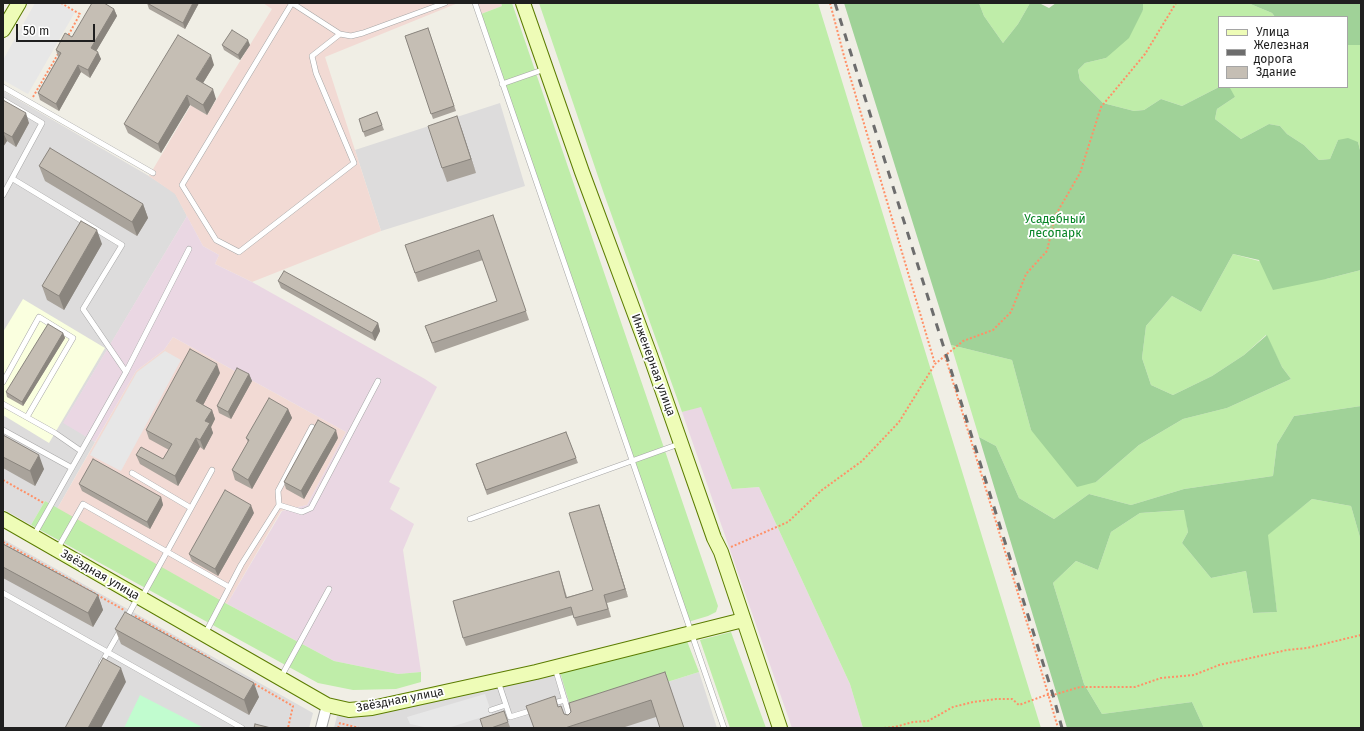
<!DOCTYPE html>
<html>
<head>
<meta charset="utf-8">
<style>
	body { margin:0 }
	#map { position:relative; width:1364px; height:731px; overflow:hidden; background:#f0eee5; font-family:"Fira Sans",sans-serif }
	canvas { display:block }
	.frame { position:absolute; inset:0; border:4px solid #1f1f1f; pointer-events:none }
	.legend { position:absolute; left:1218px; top:16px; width:130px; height:72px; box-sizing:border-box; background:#fff; border:1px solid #a5a5a5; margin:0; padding:5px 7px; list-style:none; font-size:12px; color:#1f1f1f }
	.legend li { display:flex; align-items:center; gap:8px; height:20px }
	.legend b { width:20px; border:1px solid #a5a5a5 }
	.scale { position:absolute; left:16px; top:24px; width:79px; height:18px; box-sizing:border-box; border:2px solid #1f1f1f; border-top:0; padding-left:5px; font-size:12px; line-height:14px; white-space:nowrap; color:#1f1f1f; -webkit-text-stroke:3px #fff; paint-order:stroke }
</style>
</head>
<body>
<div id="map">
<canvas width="1364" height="731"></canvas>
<div class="frame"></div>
<ul class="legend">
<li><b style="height:5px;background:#eefcb7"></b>Улица</li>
<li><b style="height:5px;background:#6d6d6d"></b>Железная дорога</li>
<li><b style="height:11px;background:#c5beb4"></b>Здание</li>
</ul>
<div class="scale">50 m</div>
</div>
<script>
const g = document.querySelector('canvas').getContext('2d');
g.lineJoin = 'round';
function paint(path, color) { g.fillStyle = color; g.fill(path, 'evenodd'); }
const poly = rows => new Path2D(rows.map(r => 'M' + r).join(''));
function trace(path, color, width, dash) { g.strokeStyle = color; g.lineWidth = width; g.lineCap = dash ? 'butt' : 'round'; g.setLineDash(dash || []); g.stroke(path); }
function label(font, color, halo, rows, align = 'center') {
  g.font = font + ' "Fira Sans",sans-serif'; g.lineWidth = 3.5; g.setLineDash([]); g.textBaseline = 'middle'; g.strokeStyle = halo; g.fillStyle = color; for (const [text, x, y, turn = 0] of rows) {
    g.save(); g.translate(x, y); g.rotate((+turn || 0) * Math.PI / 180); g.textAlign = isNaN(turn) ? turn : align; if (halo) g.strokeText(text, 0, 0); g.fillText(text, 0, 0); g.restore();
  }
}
const residential = poly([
	[3,91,149,176,175,193,187,216,64,422,95,442,57,509,45,501,31,525,3,509],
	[500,103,525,186,381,231,355,150],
	[3,539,313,713,309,728,3,728],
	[560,672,573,712,699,672,717,728,334,728,337,716]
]);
const commercial = poly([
	[263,3,458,3,325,57,381,231,252,282,215,264,219,255,203,246,175,194,149,176,191,105,207,115,272,9],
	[476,3,501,3,502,6,481,14],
	[173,337,346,432,307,505,281,511,227,604,57,509,136,371,164,350]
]);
const industrial = poly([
	[187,216,203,246,219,255,215,264,252,282,425,379,437,387,389,482,400,488,390,509,414,524,403,550,421,672,398,674,334,661,227,604,282,511,307,505,346,432,173,337,164,350,136,371,95,442,63,423],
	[701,406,732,489,759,487,850,684,863,728,792,728,682,412]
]);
const education = poly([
	[23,299,105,348,49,443,3,415,3,332]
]);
const grass = poly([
	[501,3,512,3,718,606,716,612,708,616,688,622,481,14,502,6],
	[539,3,818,3,1041,728,863,728,850,684,759,487,732,489,701,407,682,412,603,191],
	[979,3,1030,3,1018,24,1003,43,984,16],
	[1143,3,1248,3,1272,13,1275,17,1219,17,1219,87,1347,87,1347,45,1361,45,1361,154,1358,142,1338,140,1330,159,1319,160,1304,145,1287,134,1280,126,1269,124,1241,139,1215,119,1217,109,1235,97,1219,87,1182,106,1161,99,1144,110,1134,111,1103,103,1080,80,1078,70,1085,63,1106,58,1143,10],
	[1233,254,1326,279,1361,270,1361,406,1294,416,1277,444,1273,476,1184,489,1131,505,1089,494,1054,519,1019,498,996,446,979,437,951,345,1012,360,1031,430,1096,482,1139,445,1183,419,1227,408,1291,379,1282,367,1266,335,1244,355,1212,376,1173,395,1151,385,1142,358,1146,326,1172,296,1201,312],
	[1312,499,1351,506,1361,541,1361,728,1204,728,1192,702,1102,714,1084,684,1053,583,1076,561,1098,570,1111,532,1140,513,1185,510,1188,532,1182,543,1211,578,1246,571,1253,613,1277,612,1267,535],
	[45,501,227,604,334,661,398,674,421,672,421,682,396,689,353,690,318,683,31,525],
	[731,632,766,728,730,728,700,640],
	[687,641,699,672,572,712,560,672]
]);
const forest = poly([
	[844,3,979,3,984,16,1003,43,1018,24,1030,3,1039,3,1049,8,1056,3,1143,3,1143,10,1129,38,1106,58,1085,63,1078,70,1080,80,1103,103,1134,111,1144,110,1161,99,1182,106,1219,87,1230,88,1235,97,1217,109,1215,119,1241,139,1269,124,1280,126,1287,134,1304,145,1319,160,1330,159,1338,140,1348,138,1358,142,1361,154,1361,270,1326,279,1273,290,1259,260,1233,254,1201,312,1172,296,1146,326,1142,358,1151,385,1173,395,1212,376,1244,355,1267,335,1282,367,1291,379,1227,408,1183,419,1139,445,1096,482,1077,487,1031,430,1012,360,951,345],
	[1248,3,1361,3,1361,45,1347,45,1347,17,1275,17,1272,13],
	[1361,406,1361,541,1351,506,1312,499,1268,535,1277,612,1253,613,1246,571,1211,578,1182,543,1188,532,1184,510,1140,513,1111,532,1098,570,1076,561,1053,583,1084,684,1102,714,1192,702,1204,728,1067,728,979,437,996,446,1019,498,1054,519,1089,494,1131,505,1184,489,1273,476,1277,444,1294,416]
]);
const park = poly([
	[140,695,204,728,124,728]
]);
const parking = poly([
	[35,3,59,3,75,12,28,94,3,80,3,60],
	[165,351,181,360,121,471,90,455,137,372],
	[485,694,492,714,448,728,429,728,410,724,407,717]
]);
const path = poly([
	[61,3,80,14,68,36],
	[830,3,844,56,935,364],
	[33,97,58,54],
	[945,356,1032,639,1058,728],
	[3,480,44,503],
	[3,542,124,610],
	[731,547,788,522,822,490,862,461,899,422,935,364,963,341,993,330,1011,312,1026,274,1047,251,1055,216,1080,173,1101,107,1145,54,1176,3],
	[135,616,211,659],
	[251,682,293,706,288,728],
	[338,728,340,723,359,728],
	[884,728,895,727,913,722,928,721,953,707,973,702,996,699,1012,699,1019,705,1046,695,1053,695,1080,687,1135,687,1161,678,1194,675,1219,665,1287,650,1307,648,1361,635]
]);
const lane = poly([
	[475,3,724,728],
	[340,34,312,56,316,73,354,163,239,252,216,240,182,185,292,3,340,34,351,36,363,33,445,3],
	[502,84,545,69],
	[3,87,153,173],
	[3,100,42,123,3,195],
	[13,179,122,245,83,309,126,372,34,535],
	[126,372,189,249],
	[3,382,39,317,73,338,27,417],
	[3,404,55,433,81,451],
	[3,430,72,468],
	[132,473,191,508],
	[279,505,278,491,312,427],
	[470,519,679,444],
	[58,548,83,504,229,587],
	[3,593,242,728],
	[142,597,212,470],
	[126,619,138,597],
	[205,634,241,565,279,505,302,512,311,508,378,381],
	[101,664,121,629],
	[555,668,573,728],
	[281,677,329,589],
	[498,681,510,717,533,710],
	[550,704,565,700],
	[491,710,506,705]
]);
const street = poly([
	[321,728,327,705]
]);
const secondary = poly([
	[523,3,582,172,650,355,714,538,721,552,780,728],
	[3,30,19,3],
	[3,519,327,705,349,710,372,708,536,672,743,620]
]);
const rail = poly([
	[835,3,950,367,1053,695,1062,728]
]);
const wall = poly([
	[147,3,199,3,185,29,149,9],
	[114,9,117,16,96,51,101,59,90,78,81,72,59,111,40,100,38,93,58,57,56,50,72,37],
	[428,28,456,111,433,119,405,36],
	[222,45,250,45,240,60,224,50],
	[214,65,203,83,216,99,207,115,190,105,161,153,128,133,124,124],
	[3,100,29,123,16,147,7,141,3,147],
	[377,112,384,130,365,137,359,119],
	[457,116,476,173,447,182,442,168],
	[39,166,143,204,148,218,137,236,45,181],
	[493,215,529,320,435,353,425,326,497,301,483,260,418,282,405,245],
	[102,244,64,310,47,300,42,286],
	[278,281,378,323,380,331,375,341,281,288],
	[63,333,65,338,23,406,7,397,6,392],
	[220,373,203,405,212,410,215,419,211,427,213,433,204,450,200,447,178,486,140,464,136,455,163,459,169,450,149,439,146,430],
	[249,374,252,381,231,419,219,413,217,406],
	[288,409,292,418,252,489,235,480,232,470,248,442,246,438],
	[566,432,578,463,487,495,476,464],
	[3,435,44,469,35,486,3,468],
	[338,438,304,499,286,489,284,482],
	[79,484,161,497,163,505,150,529,82,491],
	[599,505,628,597,607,603,611,617,577,626,573,615,466,646,463,638,559,571,567,597,593,590],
	[254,513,218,576,192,561,189,554],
	[3,544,98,595,103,610,93,627,3,578],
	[115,629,259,697,249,715,121,644],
	[671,689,656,717,622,728,534,728,558,707,564,714,568,715],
	[504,711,510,727,508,728,483,728]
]);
const shadedWall = poly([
	[193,3,199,3,185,29,183,23],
	[114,9,117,16,94,55,91,48],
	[248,40,250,45,240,60,238,55],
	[98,52,101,59,90,78,88,70],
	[211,55,214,65,200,88,196,79],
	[78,65,81,72,59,111,56,104],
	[213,89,216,99,207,115,203,105],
	[187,95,190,105,161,153,158,144],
	[26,113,29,123,16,147,12,137],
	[457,116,462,130,476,173,471,159],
	[3,132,7,141,3,147],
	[143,204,148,218,137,236,132,222],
	[97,230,102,244,64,310,59,296],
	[378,323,380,331,375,341,372,333],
	[63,333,65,338,23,406,22,402],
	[217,364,220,373,200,411,196,401],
	[249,374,252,381,231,419,228,412],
	[288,409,292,418,252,489,248,480],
	[212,410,215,419,211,427,213,433,204,450,200,440,205,421],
	[336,430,338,438,304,499,301,491],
	[196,438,200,447,178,486,175,476],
	[39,455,44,469,35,486,30,471],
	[161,497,163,505,150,529,147,522],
	[251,505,254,513,218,576,215,569],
	[599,505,602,513,628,597,625,589],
	[98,595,103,610,93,627,88,613],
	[121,668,126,682,101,728,88,728],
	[254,683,259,697,249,715,244,700]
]);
const building = poly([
	[92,3,104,3,114,9,91,48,98,52,88,70,78,65,56,104,38,93,61,53,56,50,65,33,72,37,92,3],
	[147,3,193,3,183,23,147,3],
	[428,28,454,106,431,114,405,36,428,28],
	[232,30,248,40,238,55,222,45,232,30],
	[178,35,211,55,196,79,213,89,203,105,187,95,158,144,124,124,178,35],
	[3,100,26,113,12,137,3,132,3,100],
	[377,112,382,125,363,132,359,119,377,112],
	[457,116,471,159,442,168,428,126,457,116],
	[50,148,143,204,132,222,39,166,50,148],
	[493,215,526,311,432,343,425,326,497,301,479,250,415,273,405,245,493,215],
	[81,221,97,230,59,296,42,286,81,221],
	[284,271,378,323,372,333,278,281,284,271],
	[48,324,63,333,22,402,6,392,48,324],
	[190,349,217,364,196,401,212,410,205,421,210,423,200,440,196,438,175,476,136,455,141,447,163,459,172,444,146,430,190,349],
	[237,368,249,374,228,412,217,406,237,368],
	[269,398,288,409,248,480,232,470,249,440,246,438,269,398],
	[318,420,336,430,301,491,284,482,318,420],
	[566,432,576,458,486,490,476,464,566,432],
	[3,435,39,455,30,471,3,457,3,435],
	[93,459,161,497,147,522,79,484,93,459],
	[225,490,251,505,215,569,189,554,225,490],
	[599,505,625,589,604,595,608,609,574,618,571,607,463,638,453,601,559,571,566,598,593,590,569,513,599,505],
	[3,544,98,595,88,613,3,567,3,544],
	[125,612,254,683,244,700,115,629,125,612],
	[103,658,121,668,88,728,65,728,103,658],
	[665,672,684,728,660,728,651,700,565,728,534,728,526,706,555,696,558,707,561,706,564,714,568,715,571,712,569,703,665,672],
	[504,711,508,722,491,728,483,728,480,719,504,711],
	[255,724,271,728,254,728,255,724]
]);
const parkNames = [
	["Усадебный",1055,220],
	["лесопарк",1055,234]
];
const streetNames = [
	["Инженерная улица",653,365,70],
	["Звёздная улица",100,575,30],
	["Звёздная улица",400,700,-11]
];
paint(residential, '#dddcdc');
paint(commercial, '#f2dad4');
paint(industrial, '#ead7e3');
paint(education, '#faffdf');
paint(grass, '#bfeda9');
paint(forest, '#a0d298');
paint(park, '#c1fccf');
paint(parking, '#e7e7e7');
trace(lane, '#a6a6a6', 6);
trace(street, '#a6a6a6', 12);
trace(secondary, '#5b7c00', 16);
trace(path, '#ff9067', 2, [2, 2]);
trace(lane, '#fff', 5);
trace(street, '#fff', 10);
trace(secondary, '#eefcb7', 14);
trace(rail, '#6d6d6d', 3, [8, 8]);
paint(wall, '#a9a39b');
paint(shadedWall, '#8a857e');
paint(building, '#c5beb4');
trace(building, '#8a857e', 1);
label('12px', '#078425', '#fff', parkNames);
label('12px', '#1f1f1f', '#fff', streetNames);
</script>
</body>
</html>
